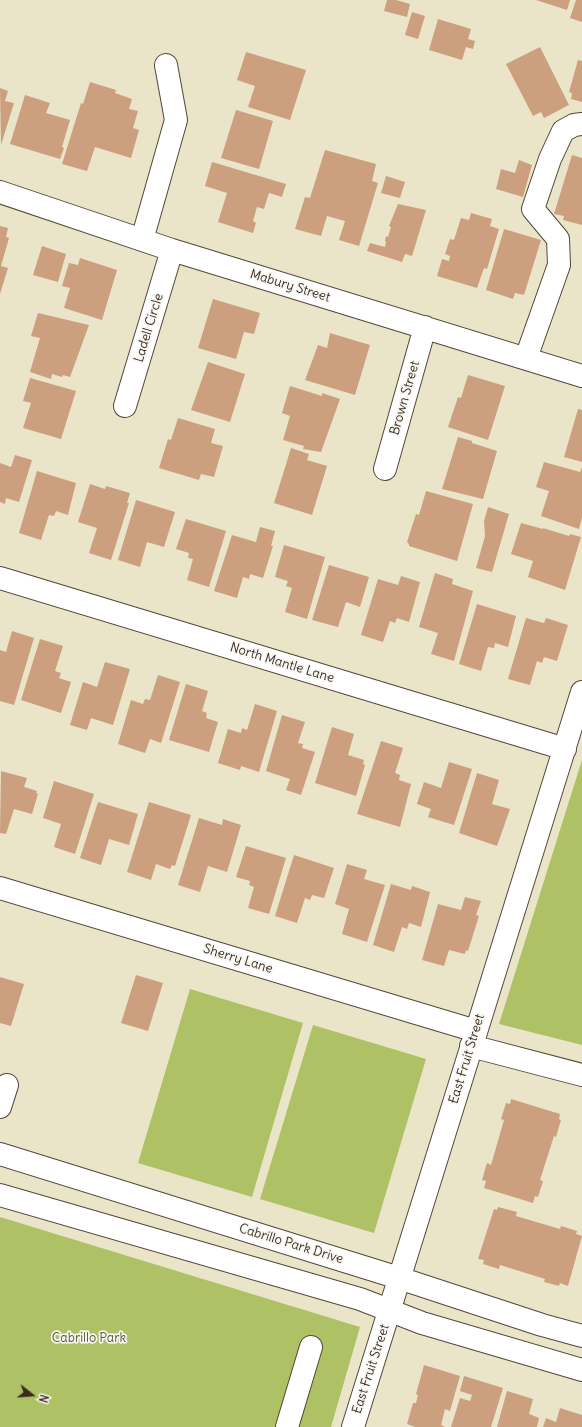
<!DOCTYPE html>
<html>
<head>
<meta charset="utf-8">
<style>
	body { margin:0 }
	#map { position:relative; width:582px; height:1427px; overflow:hidden; background:#eae5c9; font-family:Delius,sans-serif }
	canvas { display:block }
	.north { position:absolute; left:12px; top:1375px; width:40px; height:40px; -webkit-text-stroke:3px #f6f6f2; paint-order:stroke; rotate:107deg; font-size:11px; font-weight:700; line-height:16px; text-align:center; color:#3b2a1e }
	.north::after { content:''; display:block; margin:auto; width:14px; height:18px; background:#3b2a1e; clip-path:polygon(50% 0,100% 100%,50% 72%,0 100%) }
</style>
</head>
<body>
<div id="map">
<canvas width="582" height="1427"></canvas>
<div class="north">N</div>
</div>
<script>
const g = document.querySelector('canvas').getContext('2d');
g.lineJoin = 'round';
function paint(path, color) { g.fillStyle = color; g.fill(path, 'evenodd'); }
const poly = rows => new Path2D(rows.map(r => 'M' + r).join(''));
function trace(path, color, width, dash) { g.strokeStyle = color; g.lineWidth = width; g.lineCap = dash ? 'butt' : 'round'; g.setLineDash(dash || []); g.stroke(path); }
function label(font, color, halo, rows, align = 'center') {
  g.font = font + ' Delius,sans-serif'; g.lineWidth = 3.5; g.setLineDash([]); g.textBaseline = 'middle'; g.strokeStyle = halo; g.fillStyle = color; for (const [text, x, y, turn = 0] of rows) {
    g.save(); g.translate(x, y); g.rotate((+turn || 0) * Math.PI / 180); g.textAlign = isNaN(turn) ? turn : align; if (halo) g.strokeText(text, 0, 0); g.fillText(text, 0, 0); g.restore();
  }
}
const green = poly([
	[582,760,582,1045,499,1024],
	[190,989,303,1023,252,1197,138,1163],
	[313,1025,426,1059,374,1233,260,1199],
	[0,1217,360,1327,331,1427,0,1427]
]);
const building = poly([
	[387,0,396,0,410,4,407,17,384,11],
	[536,0,570,0,567,10],
	[576,0,582,0,582,22,570,18],
	[412,12,425,16,418,39,405,35],
	[438,19,471,29,468,39,475,41,473,49,466,47,462,60,429,50],
	[540,47,569,105,544,118,541,112,533,116,506,64],
	[246,52,306,70,290,120,248,107,255,86,237,80],
	[578,60,582,61,582,102,571,99,572,93,569,92],
	[90,82,116,90,115,93,132,99,129,109,138,111,133,128,139,130,131,158,95,147,87,171,62,164,81,103,83,104],
	[0,88,8,91,5,101,14,103,1,145],
	[25,95,50,103,46,113,70,120,62,147,64,148,60,159,10,144],
	[236,110,273,121,259,169,221,158],
	[325,150,376,164,372,181,378,183,359,246,339,240,345,221,327,216,321,236,295,229,305,197,310,198],
	[572,155,582,158,582,225,563,220,564,216,554,214],
	[519,160,532,165,523,197,496,189,501,169,515,173],
	[212,162,286,184,282,197,269,193,264,209,257,207,253,221,256,223,253,233,218,222,227,193,205,186],
	[386,176,405,182,400,198,381,193],
	[398,204,426,210,412,256,405,254,402,262,367,251,370,243,385,247,386,242,385,241,386,236,388,237,391,227,389,226],
	[471,213,492,219,490,226,499,229,487,269,484,268,477,288,437,276,442,259,449,261,450,256,445,254,450,239,454,240,461,218,469,220],
	[0,226,8,228,6,237,9,238,1,266,8,268,0,294],
	[504,229,541,240,524,295,515,293,513,299,486,290],
	[42,246,66,254,58,282,33,275],
	[80,258,117,270,102,320,64,308,70,288,62,286,69,263,78,265],
	[213,299,260,313,254,334,244,332,236,359,198,348],
	[38,313,89,325,70,377,63,375,62,377,52,374,51,379,30,372,40,338,31,336],
	[330,333,370,345,355,395,305,380,318,345,327,348],
	[208,362,245,374,230,422,191,410],
	[468,375,505,386,488,440,448,427,458,397,461,398],
	[30,378,76,391,61,439,23,428,31,403,23,401],
	[290,386,322,396,322,393,340,399,321,452,303,449,304,446,283,440,290,416,282,413],
	[578,409,582,410,582,462,564,457],
	[178,418,215,429,211,443,223,446,214,477,201,474,199,480,159,468,168,439,171,440],
	[458,437,472,441,472,443,497,451,483,499,442,489],
	[291,448,309,454,307,460,327,466,312,515,274,503],
	[15,455,32,460,19,502,6,498,5,504,0,502,0,463,11,467],
	[544,462,580,472,582,467,582,517,579,529,541,516,549,491,536,487],
	[37,471,76,483,68,515,56,511,54,516,49,515,41,540,19,533],
	[90,484,105,489,106,486,130,493,127,503,129,503,111,560,89,553,97,528,78,522],
	[426,491,473,504,457,561,409,546,409,544,407,542,416,514,419,515],
	[136,500,175,512,164,547,147,542,140,567,118,560],
	[488,507,509,514,492,572,476,568,485,536,484,521],
	[186,519,226,531,209,587,187,580,193,559,188,558,189,553,176,549],
	[521,523,543,529,543,528,569,536,570,534,581,537,565,590,528,577,533,561,511,554],
	[260,527,275,531,271,546,273,546,263,578,250,574,249,579,243,577,237,598,214,591,232,535,256,542],
	[284,545,325,557,307,619,285,612,292,588,286,586,288,581,275,577],
	[329,565,369,577,360,607,346,602,338,627,312,620],
	[435,573,453,579,452,584,473,591,454,661,431,654,438,633,419,627],
	[401,576,420,582,409,622,397,618,395,623,390,621,383,642,361,635,378,579,398,585],
	[477,604,516,616,508,647,495,643,494,648,488,647,481,671,459,664],
	[526,618,544,623,546,618,568,625,557,661,544,657,542,663,537,661,530,685,508,679],
	[12,631,34,638,14,705,0,701,0,650,6,652],
	[40,639,63,646,55,671,61,673,59,678,71,682,61,713,21,700],
	[105,662,130,669,113,725,91,718,87,730,70,725,83,682,97,687],
	[158,675,180,682,161,743,150,739,145,753,118,744,131,700,143,704,145,699,150,700],
	[186,684,208,691,202,711,207,713,206,718,218,722,209,752,169,740],
	[255,704,277,711,259,772,241,766,240,770,218,763,228,729,241,733,242,728,247,730],
	[282,715,305,722,298,743,303,744,302,748,315,752,301,795,286,790,290,779,266,771],
	[332,727,354,734,348,755,364,760,363,764,365,765,356,796,315,783],
	[381,741,403,748,395,773,400,775,399,780,411,784,400,827,357,814],
	[449,762,472,769,454,825,428,817,431,809,417,804,424,782,441,788],
	[1,771,27,778,24,787,37,791,36,793,38,794,32,814,14,809,6,834,0,833],
	[477,773,499,780,492,804,510,809,497,846,459,833],
	[54,781,94,794,75,854,54,847,61,824,43,818],
	[98,802,138,814,129,845,109,839,101,865,80,858],
	[149,802,191,815,175,866,172,865,170,869,156,864,151,880,127,872],
	[199,818,222,825,223,819,241,825,227,872,208,866,200,892,178,885],
	[246,846,286,858,269,914,248,908,254,887,249,885,250,881,236,877],
	[294,855,334,868,324,898,312,895,310,900,305,898,297,923,275,916],
	[347,864,367,870,364,879,385,885,367,942,342,934,349,909,335,904],
	[391,884,411,890,412,886,430,892,421,927,409,923,407,929,402,927,394,952,373,945],
	[465,897,481,901,476,915,479,916,468,951,466,950,465,954,449,950,444,966,422,960,438,904,461,910],
	[136,975,163,983,148,1031,121,1023],
	[0,977,24,984,11,1026,0,1023],
	[511,1099,560,1114,559,1119,561,1120,556,1137,554,1136,540,1180,543,1181,538,1197,535,1196,533,1203,484,1188,486,1181,482,1180,487,1163,491,1165,504,1120,501,1119,506,1103,510,1104],
	[498,1207,517,1212,516,1216,560,1229,561,1226,577,1231,576,1234,582,1236,568,1286,560,1283,559,1286,544,1282,545,1279,500,1265,499,1269,483,1264,484,1260,478,1259,494,1209,497,1210],
	[424,1365,460,1376,450,1411,445,1409,441,1425,445,1427,415,1427,407,1424,413,1403,416,1403,418,1395,416,1394],
	[464,1376,503,1388,491,1427,451,1427,460,1398,470,1401,472,1395,460,1391],
	[507,1391,533,1399,529,1414,539,1418,537,1427,497,1427],
	[560,1408,582,1415,582,1427,543,1427,546,1418,556,1422]
]);
const minor = poly([
	[0,192,172,250,582,376],
	[142,240,176,120,166,65],
	[526,358,559,265,558,239,533,209,550,159,563,131,574,125,582,124],
	[125,406,172,250],
	[385,469,425,327],
	[0,578,565,749],
	[0,888,476,1031],
	[471,1046,582,1075],
	[0,1107,7,1085],
	[0,1154,399,1278,542,1325,582,1336],
	[0,1195,360,1299,422,1323,582,1370],
	[287,1427,311,1347],
	[353,1427,582,692]
]);
const streetNames = [
	["Mabury Street",290,286,17],
	["Ladell Circle",149,328,-73],
	["Brown Street",405,398,-74],
	["North Mantle Lane",282,663,17],
	["Sherry Lane",238,959,17],
	["East Fruit Street",467,1059,-73],
	["Cabrillo Park Drive",291,1244,17],
	["East Fruit Street",371,1369,-72]
];
const parkNames = [
	["Cabrillo Park",89,1338]
];
paint(green, '#aec165');
paint(building, '#cc9f7f');
trace(minor, '#554638', 24);
trace(minor, '#fff', 22);
label('13px', '#3b2a1e', '#f6f6f2', streetNames);
label('13px', '#5e5733', '#f6f6f2', parkNames);
</script>
</body>
</html>
